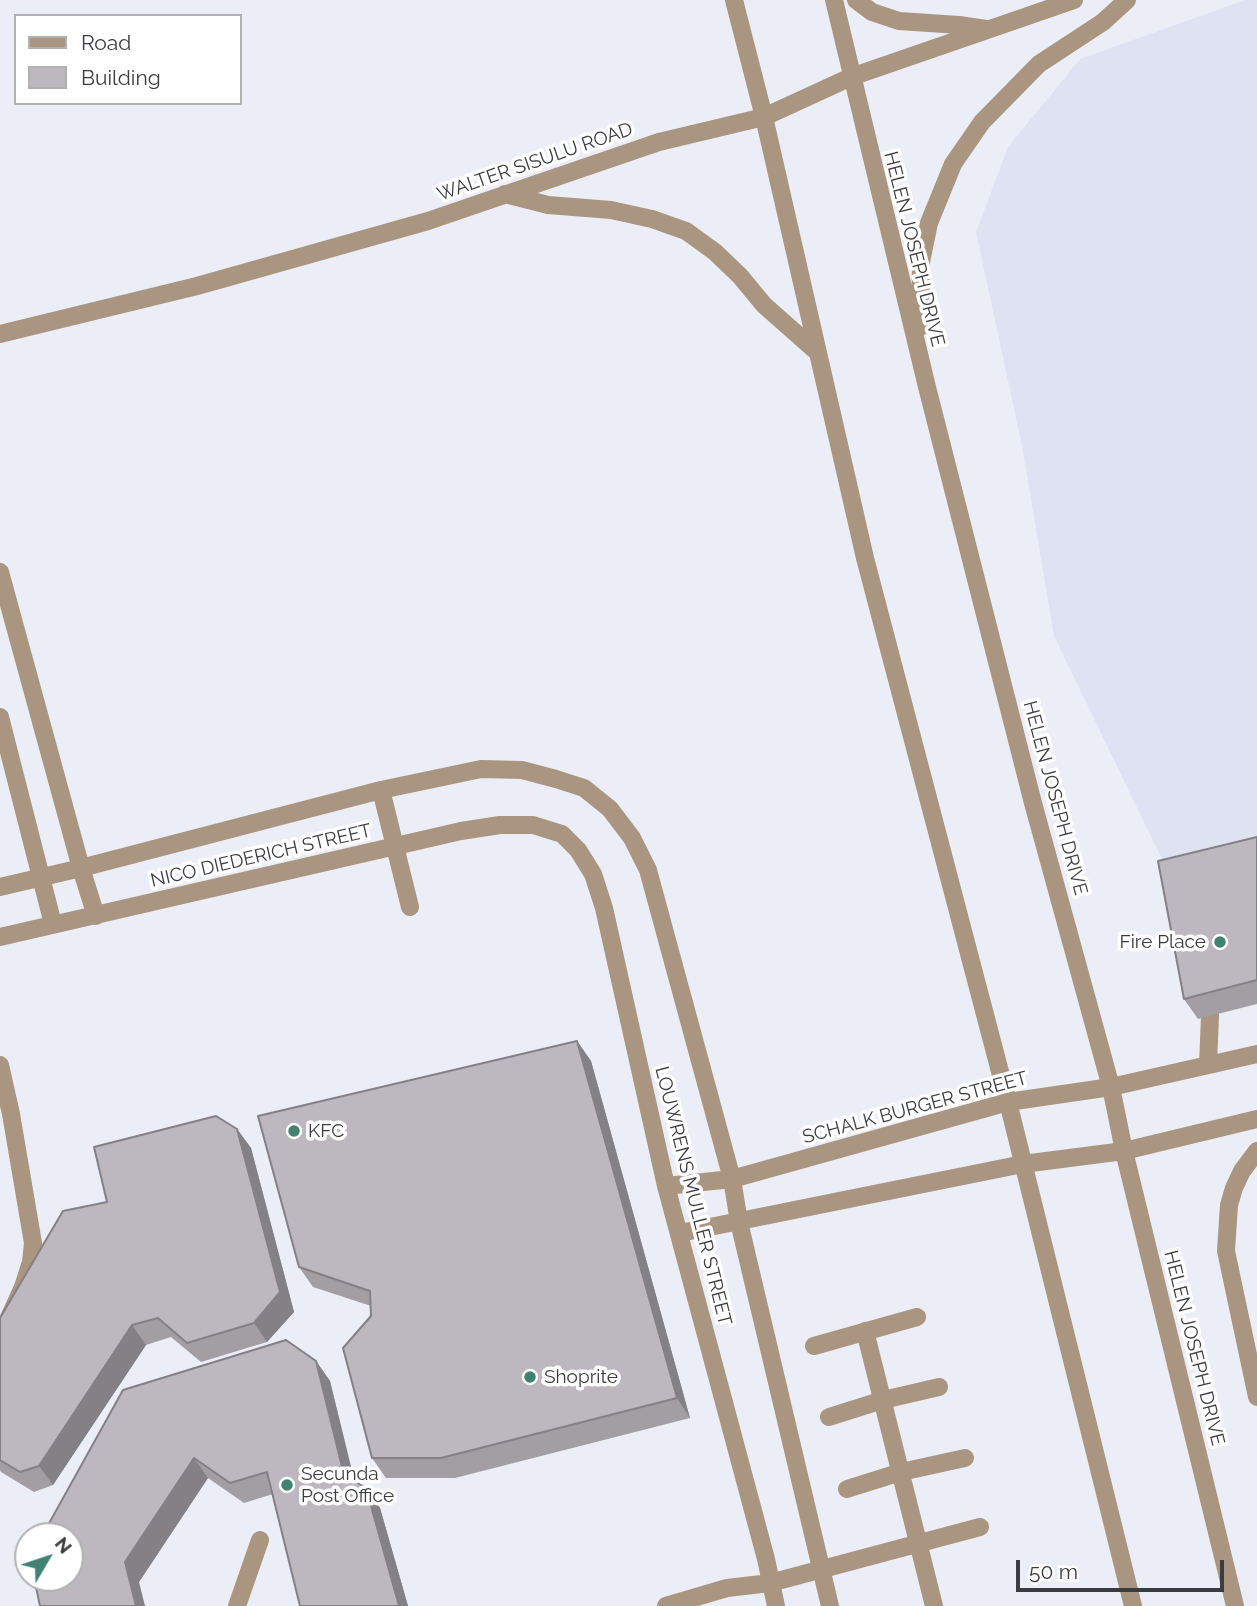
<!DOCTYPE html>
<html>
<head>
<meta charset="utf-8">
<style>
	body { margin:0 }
	#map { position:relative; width:1257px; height:1606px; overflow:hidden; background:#eceef7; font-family:Raleway,sans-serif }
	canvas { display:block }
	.legend { position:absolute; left:14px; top:14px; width:228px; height:91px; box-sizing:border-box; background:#fff; border:2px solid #b1b1b2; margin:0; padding:9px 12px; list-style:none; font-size:21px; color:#3b3c3f }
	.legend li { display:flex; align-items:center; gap:14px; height:35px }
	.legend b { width:35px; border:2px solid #b1b1b2 }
	.north { position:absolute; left:14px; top:1522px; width:70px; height:70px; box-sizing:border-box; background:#fff; border:2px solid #b1b1b2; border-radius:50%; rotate:51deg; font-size:19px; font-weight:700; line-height:28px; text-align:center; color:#3b3c3f }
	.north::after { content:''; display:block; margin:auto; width:24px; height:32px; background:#418272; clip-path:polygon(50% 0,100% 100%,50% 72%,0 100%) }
	.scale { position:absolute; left:1016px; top:1560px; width:208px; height:32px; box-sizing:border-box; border:4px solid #3b3c3f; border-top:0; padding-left:9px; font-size:21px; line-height:24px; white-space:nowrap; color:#3b3c3f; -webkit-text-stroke:5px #fff; paint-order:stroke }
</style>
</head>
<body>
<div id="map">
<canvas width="1257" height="1606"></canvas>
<ul class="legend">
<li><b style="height:9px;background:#a99580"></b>Road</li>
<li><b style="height:19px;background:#bdb8bf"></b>Building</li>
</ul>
<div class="north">N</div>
<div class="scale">50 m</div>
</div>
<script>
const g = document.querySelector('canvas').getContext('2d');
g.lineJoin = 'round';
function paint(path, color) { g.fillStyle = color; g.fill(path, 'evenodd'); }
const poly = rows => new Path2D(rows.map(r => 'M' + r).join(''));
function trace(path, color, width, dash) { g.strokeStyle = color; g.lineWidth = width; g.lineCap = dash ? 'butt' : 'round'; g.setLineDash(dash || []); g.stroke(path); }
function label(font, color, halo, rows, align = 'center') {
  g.font = font + ' Raleway,sans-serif'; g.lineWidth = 7; g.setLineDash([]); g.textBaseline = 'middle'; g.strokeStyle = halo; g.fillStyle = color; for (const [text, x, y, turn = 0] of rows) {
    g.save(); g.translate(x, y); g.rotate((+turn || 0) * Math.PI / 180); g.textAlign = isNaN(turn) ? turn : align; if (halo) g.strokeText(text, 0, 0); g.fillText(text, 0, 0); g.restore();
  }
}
const built = poly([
	[1245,0,1257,0,1257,860,1172,880,1054,636,1021,441,976,232,1008,147,1080,59]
]);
const minor = poly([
	[734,0,764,117,865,558,1008,1102,1133,1606],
	[834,0,927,387,1033,803,1111,1087,1124,1151,1235,1606],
	[856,0,872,12,899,21,959,25,986,29],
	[505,194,548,205,611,210,652,219,686,231,715,252,740,276,764,305,816,351],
	[920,327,921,262,929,223,953,164,982,122,1039,64,1103,22,1127,0],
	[0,334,197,286,428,221,659,142,764,117,851,77,1074,0],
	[0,572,81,868,96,916],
	[0,717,53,924],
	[381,790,410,907],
	[0,887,81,868,381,790,481,769,522,770,556,779,584,788,610,809,632,838,648,870,732,1179,739,1222,830,1606],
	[0,937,461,831,500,825,533,825,562,834,578,850,593,874,604,908,666,1186,766,1559,776,1606],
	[0,1065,11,1114,33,1243,31,1262,23,1287,0,1338],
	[1208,1065,1211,991],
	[1257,1151,1242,1171,1234,1188,1229,1205,1226,1251,1257,1397],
	[666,1186,732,1179,1008,1102,1111,1087,1257,1054],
	[680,1233,1023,1164,1124,1151,1257,1119],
	[865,1331,934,1606],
	[814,1346,917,1317],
	[829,1417,883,1400,939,1387],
	[847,1489,901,1472,965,1458],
	[237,1606,260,1540],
	[666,1606,727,1588,770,1583,980,1527]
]);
const wall = poly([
	[1257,837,1257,1004,1198,1019,1184,999],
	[577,1041,591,1061,690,1418,455,1478,386,1478,372,1458,371,1306,313,1287,299,1267],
	[237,1129,251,1148,294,1312,267,1342,201,1362,171,1337,146,1345,53,1485,34,1492,1,1472,0,1470,0,1318,107,1202],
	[316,1361,330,1381,354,1482,366,1488,380,1508,408,1606,300,1606,273,1494,244,1503,208,1478,139,1582,70,1536]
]);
const shadedWall = poly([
	[577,1041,591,1061,690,1418,677,1398],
	[237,1129,251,1148,294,1312,267,1342,254,1323],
	[132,1325,146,1345,53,1485,39,1466],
	[316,1361,330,1381,358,1495,344,1475],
	[194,1458,208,1478,139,1582,145,1606,136,1606,125,1562],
	[366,1488,380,1508,408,1606,399,1606]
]);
const building = poly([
	[1257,837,1257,980,1184,999,1158,861,1257,837],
	[577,1041,677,1398,441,1458,372,1458,343,1348,371,1316,370,1291,299,1267,258,1116,577,1041],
	[216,1116,237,1129,280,1292,254,1323,187,1343,158,1318,132,1325,39,1466,20,1472,0,1460,0,1318,63,1211,107,1202,94,1147,216,1116],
	[286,1340,316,1361,344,1475,366,1488,399,1606,300,1606,267,1472,230,1483,194,1458,125,1562,136,1606,40,1606,34,1578,70,1578,70,1536,42,1536,123,1390,286,1340]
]);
const markers = [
	[1220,942,7,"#418272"],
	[294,1131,7,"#418272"],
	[530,1377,7,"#418272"],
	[287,1485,7,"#418272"]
];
const streetNames = [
	["WALTER SISULU ROAD",535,162,-19],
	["HELEN JOSEPH DRIVE",914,249,76],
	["HELEN JOSEPH DRIVE",1055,798,75],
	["NICO DIEDERICH STREET",261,856,-13],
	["SCHALK BURGER STREET",915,1108,-15],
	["LOUWRENS MULLER STREET",693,1196,76],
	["HELEN JOSEPH DRIVE",1194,1348,76]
];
const poiNames = [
	["Fire Place",1206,942,"right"],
	["KFC",308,1131],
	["Shoprite",544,1377],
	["Secunda",301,1474],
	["Post Office",301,1496]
];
paint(built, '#dfe2f2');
trace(minor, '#a99580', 18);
paint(wall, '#a39ea4');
paint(shadedWall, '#848186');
paint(building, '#bdb8bf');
trace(building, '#848186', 2);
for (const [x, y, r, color] of markers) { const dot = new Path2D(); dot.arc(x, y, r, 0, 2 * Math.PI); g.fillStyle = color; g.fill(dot); trace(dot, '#fff', 2.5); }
label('19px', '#3b3c3f', '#fff', streetNames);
label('19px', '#3b3c3f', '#fff', poiNames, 'left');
</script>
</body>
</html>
